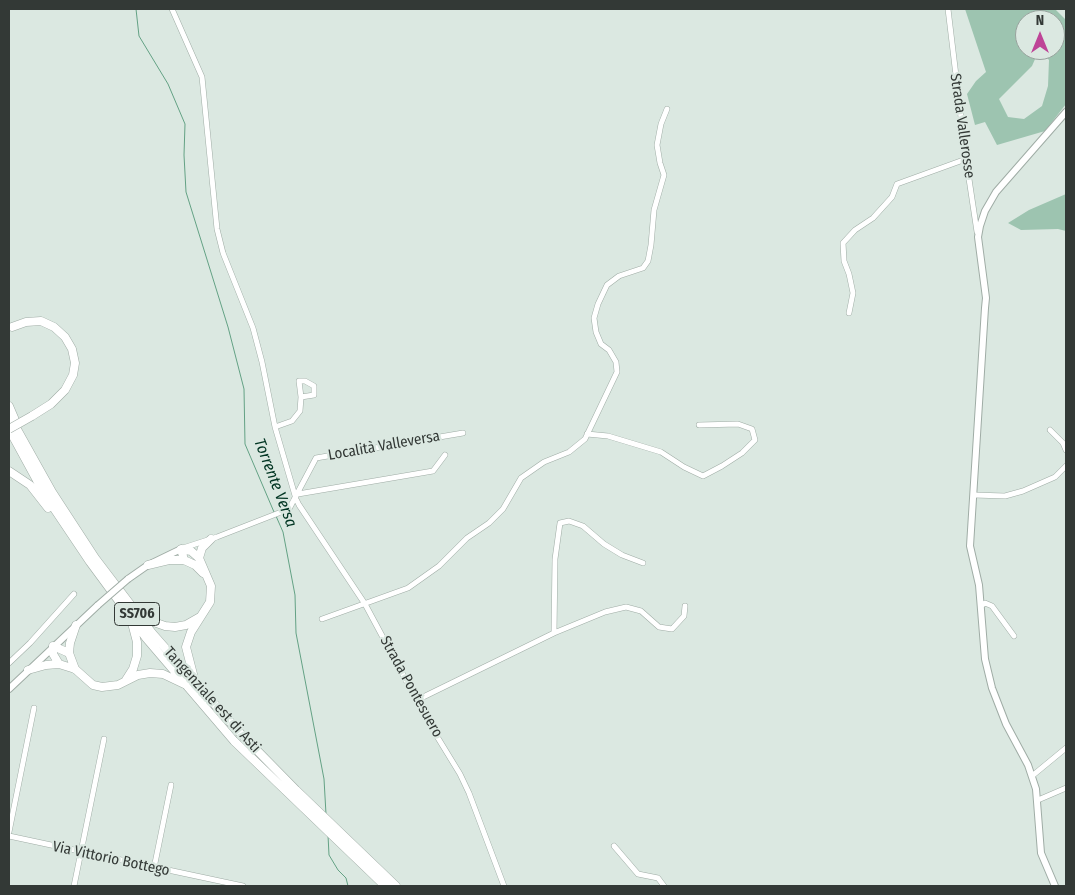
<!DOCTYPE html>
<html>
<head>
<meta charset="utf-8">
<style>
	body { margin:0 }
	#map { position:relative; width:1075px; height:895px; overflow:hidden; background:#dbe8e1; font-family:"Fira Sans Condensed",sans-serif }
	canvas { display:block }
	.frame { position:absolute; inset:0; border:10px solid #333936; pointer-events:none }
	.north { position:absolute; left:1015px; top:10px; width:50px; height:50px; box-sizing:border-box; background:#dbe8e1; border:1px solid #98a29d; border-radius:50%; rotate:0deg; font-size:14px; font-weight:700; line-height:20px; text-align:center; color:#333936 }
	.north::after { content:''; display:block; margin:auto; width:18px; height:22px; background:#be4497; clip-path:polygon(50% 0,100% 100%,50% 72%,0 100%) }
</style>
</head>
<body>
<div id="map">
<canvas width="1075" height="895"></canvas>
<div class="frame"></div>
<div class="north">N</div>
</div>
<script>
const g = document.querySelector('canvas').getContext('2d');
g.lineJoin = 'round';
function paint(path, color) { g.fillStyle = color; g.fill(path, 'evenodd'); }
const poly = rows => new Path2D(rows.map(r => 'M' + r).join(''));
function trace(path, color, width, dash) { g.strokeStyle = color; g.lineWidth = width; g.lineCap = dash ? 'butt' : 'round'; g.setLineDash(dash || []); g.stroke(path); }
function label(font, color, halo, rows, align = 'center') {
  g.font = font + ' "Fira Sans Condensed",sans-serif'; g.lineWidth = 4.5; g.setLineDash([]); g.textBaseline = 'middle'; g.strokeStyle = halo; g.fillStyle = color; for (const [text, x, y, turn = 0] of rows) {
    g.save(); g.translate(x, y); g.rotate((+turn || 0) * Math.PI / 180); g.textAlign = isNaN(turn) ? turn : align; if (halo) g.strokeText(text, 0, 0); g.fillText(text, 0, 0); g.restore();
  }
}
const green = poly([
	[965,9,1055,9,1065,19,1066,18,1066,104,1045,131,997,145,985,122,975,125,967,94,976,81,986,72],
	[1025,20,1055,20,1055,50,1040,50,1049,60,1048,86,1042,106,1024,119,1008,117,999,99,1032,66,1039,50,1025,50],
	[1066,194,1066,231,1058,229,1021,230,1008,223,1029,210]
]);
const stream = poly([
	[136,9,139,36,168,84,185,124,184,155,186,192,228,327,244,389,245,444,274,512],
	[276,516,283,532,295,595,296,633,324,779,326,814],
	[328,835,329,855,338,870,346,878,348,886]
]);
const minor = poly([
	[172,9,202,77,217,229,223,253,253,328,262,362,275,427,296,499,299,505,365,604,430,725,460,774,469,793,504,886],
	[948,9,966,159,977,232],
	[849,313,853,293,849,274,844,261,843,243,855,230,873,218,892,197,897,184,966,159],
	[275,427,292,421,300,411,301,397,314,395,314,386,305,381,299,381,301,397],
	[1050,430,1063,443,1066,450],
	[587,434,608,436,661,452,684,467,703,476,722,466,742,453,755,440,752,429,738,424,699,425],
	[298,494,433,471,445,455],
	[974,495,1005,496,1023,491,1055,477,1066,466],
	[183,548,217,537,289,509,316,458,463,433],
	[981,606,985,603,992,606,1014,636],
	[322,619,408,588,439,566,467,538,489,523,503,509,521,478,544,462,569,452,585,439,617,372,616,362,609,350,601,344,596,332,594,318,598,304,607,285,619,276,643,268,648,261,651,245,654,210,664,175,660,163,657,145,661,124,667,109],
	[554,633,555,559,560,523,569,521,583,526,604,544,622,555,643,563],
	[9,663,30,643,74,594],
	[417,700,554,633,605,612,626,607,641,611,659,627,672,629,684,616,685,606],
	[1032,776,1066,748],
	[1038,800,1066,788],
	[9,832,34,708],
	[9,836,243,886],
	[614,846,638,874,658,878,664,886],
	[154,868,171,785],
	[74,886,104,739]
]);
const tertiary = poly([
	[128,579,148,565,181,549],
	[9,689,98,605],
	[1055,886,1041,853,1036,789,1028,765,1006,724,992,688,985,659,979,585,970,546,985,308,986,298,978,237,980,226,985,211,996,192,1066,112]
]);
const trunk = poly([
	[12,327,26,322,41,321,54,327,65,337,72,349,75,363,73,375,65,390,51,404,32,416],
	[9,406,15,420],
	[9,415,52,492,95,558,152,633,240,733,296,790,396,886],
	[9,429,45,495,90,562,146,638,234,741,385,886],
	[9,471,30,485,48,508],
	[184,560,181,549,191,551,199,558],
	[148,565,169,560,184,560,195,565,203,573],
	[141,615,148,620,165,626,175,627,186,625,200,617],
	[59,664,53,654,53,646,69,653],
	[75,669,69,653,70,643,76,625],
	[28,670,46,665,59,664,75,669,93,685,102,687,118,685,138,675,150,673,163,674,184,684],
	[194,678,186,647,191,632,210,602,211,586,199,558,202,548,211,539],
	[126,680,133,669,137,656,137,642,132,623]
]);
const tertiaryBridge = poly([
	[98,605,128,579]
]);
const trunkBridge = poly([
	[9,429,32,416]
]);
const shields = [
	[137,614,45]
];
const shieldNames = [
	["SS706",137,614]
];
const streetNames = [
	["Strada Vallerosse",962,126,82],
	["Località Valleversa",384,446,-10],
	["Strada Pontesuero",411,687,61],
	["Tangenziale est di Asti",212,700,48],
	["Via Vittorio Bottego",111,859,12]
];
const waterNames = [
	["Torrente Versa",275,483,69]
];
paint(green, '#9dc4b0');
trace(stream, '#63a184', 1);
trace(minor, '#9faca5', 6);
trace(tertiary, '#9faca5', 8);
trace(trunk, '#9faca5', 9);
trace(minor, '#fff', 5);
trace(tertiary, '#fff', 6);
trace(trunk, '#fff', 8);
trace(tertiaryBridge, '#9faca5', 8, []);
trace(trunkBridge, '#9faca5', 9, []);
trace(tertiaryBridge, '#fff', 6);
trace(trunkBridge, '#fff', 8);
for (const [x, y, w] of shields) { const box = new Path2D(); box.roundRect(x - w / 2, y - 11.5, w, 23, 4); g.fillStyle = '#dbe8e1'; g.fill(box); trace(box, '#333936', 1); }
label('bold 14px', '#333936', null, shieldNames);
label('15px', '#333936', '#dbe8e1', streetNames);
label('italic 16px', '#003522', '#dbe8e1', waterNames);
</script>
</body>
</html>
